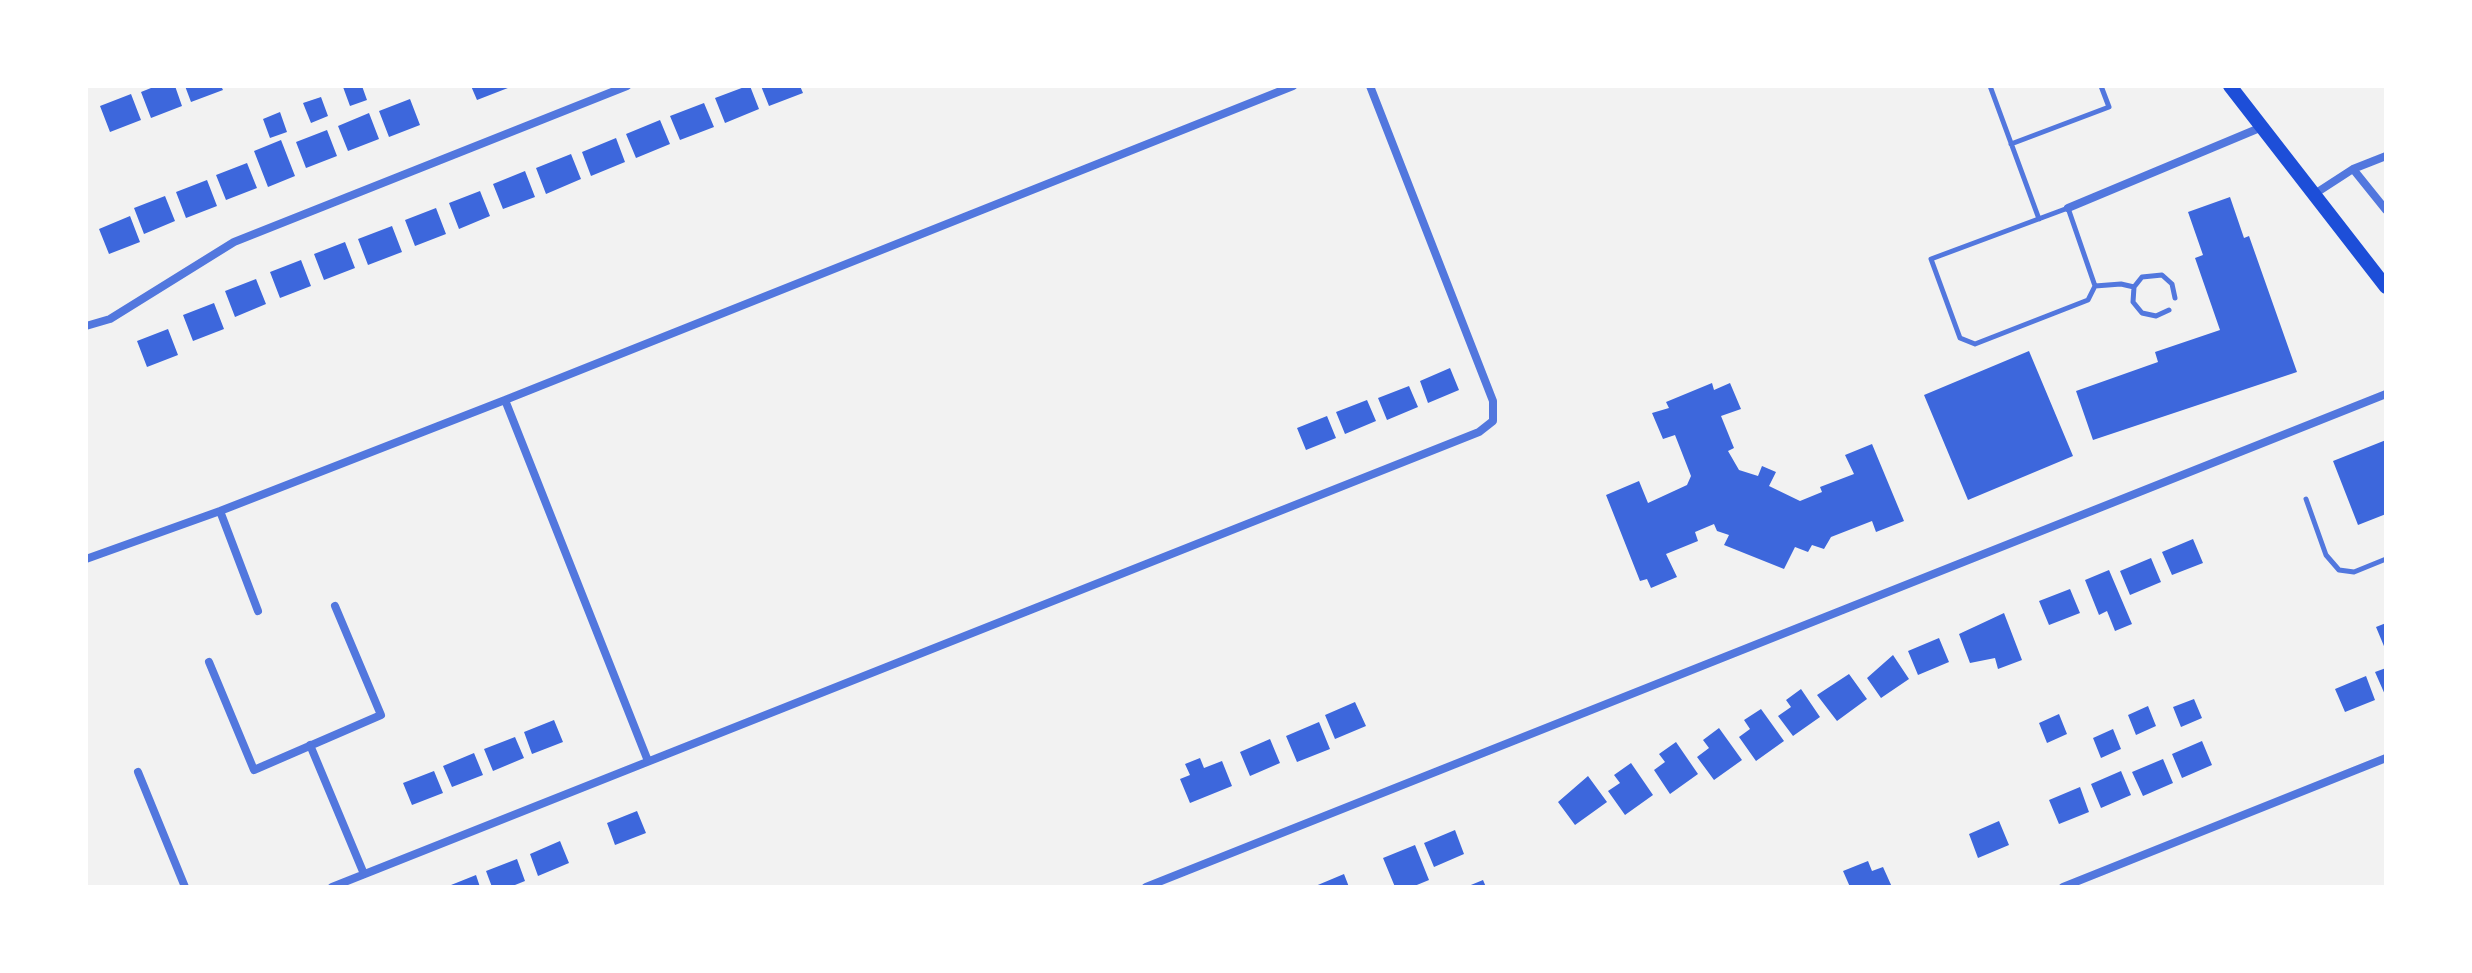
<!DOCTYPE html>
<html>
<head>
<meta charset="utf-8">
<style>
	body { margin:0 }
	#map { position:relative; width:2472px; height:973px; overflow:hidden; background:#f2f2f2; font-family:"Times New Roman",serif }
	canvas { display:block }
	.frame { position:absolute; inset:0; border:88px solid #fff; pointer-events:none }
</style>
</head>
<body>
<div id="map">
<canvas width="2472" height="973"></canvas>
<div class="frame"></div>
</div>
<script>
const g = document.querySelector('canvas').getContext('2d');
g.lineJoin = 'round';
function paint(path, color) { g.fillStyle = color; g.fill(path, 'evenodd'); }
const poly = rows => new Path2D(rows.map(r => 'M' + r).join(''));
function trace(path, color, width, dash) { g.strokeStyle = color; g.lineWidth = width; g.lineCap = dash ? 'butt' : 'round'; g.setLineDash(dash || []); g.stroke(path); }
const building = poly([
	[156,86,175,86,182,106,151,118,141,92],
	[185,86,221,86,223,90,191,102],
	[362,86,367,100,350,106,343,87],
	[471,86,513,86,477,100],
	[747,86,750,86,759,109,725,123,715,98],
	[761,86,800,86,803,93,769,106],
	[131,94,141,120,110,132,100,106],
	[321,97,328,116,311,123,303,103],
	[410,99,420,125,389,137,379,111],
	[704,103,714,127,680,140,670,116],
	[280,112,287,132,270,138,263,119],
	[369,113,379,139,348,151,338,126],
	[660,120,670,144,636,158,626,134],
	[327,130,337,156,306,168,296,142],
	[616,138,625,162,591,176,582,152],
	[281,140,295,176,268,187,254,151],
	[571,154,581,179,546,194,536,168],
	[247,163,257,188,226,200,216,175],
	[525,171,535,197,503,209,493,184],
	[207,180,217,206,186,218,176,192],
	[480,191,490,216,459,229,449,203],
	[165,196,175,221,144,234,134,208],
	[2230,197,2244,238,2249,236,2297,372,2093,440,2076,391,2158,362,2155,352,2220,330,2195,258,2203,255,2188,212],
	[436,208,446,234,415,246,405,220],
	[130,216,140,242,109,254,99,229],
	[392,226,402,252,368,265,358,239],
	[345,242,355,268,324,280,314,254],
	[301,260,311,286,280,298,270,272],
	[256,279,266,304,235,317,225,291],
	[214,303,224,329,193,341,183,315],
	[168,329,178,355,147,367,137,341],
	[2029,351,2073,456,1968,500,1924,395],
	[1450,368,1459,390,1428,403,1420,381],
	[1712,383,1714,390,1730,383,1741,409,1721,416,1734,448,1728,451,1739,470,1758,476,1762,466,1776,472,1769,486,1800,501,1822,492,1820,487,1854,474,1845,455,1872,444,1904,521,1876,532,1872,521,1831,537,1824,549,1812,545,1808,552,1795,547,1784,569,1724,545,1729,535,1717,531,1714,524,1695,532,1698,541,1666,554,1677,577,1651,588,1647,579,1640,581,1606,495,1639,481,1648,503,1687,485,1691,476,1675,435,1663,439,1652,413,1669,408,1666,402],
	[1409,386,1418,407,1387,420,1378,398],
	[1367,400,1376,421,1345,434,1336,412],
	[1327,416,1336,438,1306,450,1297,428],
	[2386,440,2386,514,2358,525,2333,461],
	[2193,539,2203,563,2172,575,2162,552],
	[2151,558,2161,582,2130,595,2120,571],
	[2109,570,2132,624,2115,631,2107,611,2099,615,2085,580],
	[2070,589,2080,613,2049,625,2039,601],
	[2004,613,2022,660,1998,669,1995,658,1970,663,1959,634],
	[2386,623,2386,651,2376,627],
	[1939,638,1949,662,1918,675,1908,651],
	[1893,655,1909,679,1881,698,1867,678],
	[2386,668,2386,697,2375,672],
	[1849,674,1867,699,1837,721,1817,695],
	[2366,676,2375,700,2345,712,2335,689],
	[1801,689,1820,717,1793,736,1778,716,1791,707,1786,700],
	[2194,699,2202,718,2181,727,2173,707],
	[1355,702,1366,726,1335,739,1325,715],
	[2148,706,2156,726,2136,735,2128,715],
	[1761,709,1784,741,1756,761,1739,737,1750,729,1744,720],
	[2059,714,2067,734,2047,743,2039,723],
	[554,720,563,742,532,754,524,732],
	[1319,722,1330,749,1297,762,1286,736],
	[1719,728,1742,760,1714,780,1697,757,1709,748,1703,740],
	[2113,729,2121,749,2101,758,2093,738],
	[515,737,524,758,493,771,484,749],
	[1270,739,1280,763,1250,776,1240,752],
	[2202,741,2212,765,2182,778,2172,754],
	[1676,742,1698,774,1670,794,1654,770,1665,762,1659,754],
	[474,753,483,775,452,787,443,766],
	[1200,758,1204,768,1222,761,1232,786,1190,803,1180,779,1190,775,1185,764],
	[2163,759,2173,783,2143,796,2132,772],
	[1631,763,1653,795,1625,815,1608,791,1620,783,1614,775],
	[434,771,443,793,412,805,403,783],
	[2121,771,2131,795,2101,808,2091,784],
	[1588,776,1607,802,1575,825,1558,802],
	[2080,787,2089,812,2059,824,2049,800],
	[637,811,646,833,615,845,607,823],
	[1999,821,2009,845,1978,858,1969,834],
	[1455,830,1464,854,1434,867,1424,843],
	[560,841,569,863,538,876,530,854],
	[1415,845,1429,880,1412,887,1395,887,1383,858],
	[517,859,525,881,510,887,492,887,486,871],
	[1868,861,1872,871,1883,867,1892,887,1850,887,1843,871],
	[1344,874,1349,887,1313,887],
	[476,875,480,887,446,887],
	[1483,880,1486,887,1466,887]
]);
const service = poly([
	[1990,86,2039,219],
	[2011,144,2109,107,2101,86],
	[2068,208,2095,286,2088,300,1975,344,1960,338,1931,259,2068,208],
	[2095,286,2121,284,2134,287],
	[2169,310,2156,316,2142,313,2133,302,2134,287,2142,277,2162,275,2172,284,2175,298],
	[2306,499,2326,555,2339,570,2354,572,2386,559]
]);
const minor = poly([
	[2353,169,2386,210],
	[2316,193,2353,169,2386,156],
	[2068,208,2262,127],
	[86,326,110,319,234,242,627,86],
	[505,400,648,761],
	[220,511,258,611],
	[86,559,220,511,505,400,1293,86],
	[209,662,254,770,381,715,335,606],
	[310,745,364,874],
	[138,772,185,887],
	[332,887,1479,432,1493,421,1493,401,1370,86],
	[1146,887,2386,394],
	[2063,887,2386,758]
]);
const secondary = poly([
	[2230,86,2386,287]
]);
paint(building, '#3d67dc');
trace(service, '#5277de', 5);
trace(minor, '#5277de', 8);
trace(secondary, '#1d4ed8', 14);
</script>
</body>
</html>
